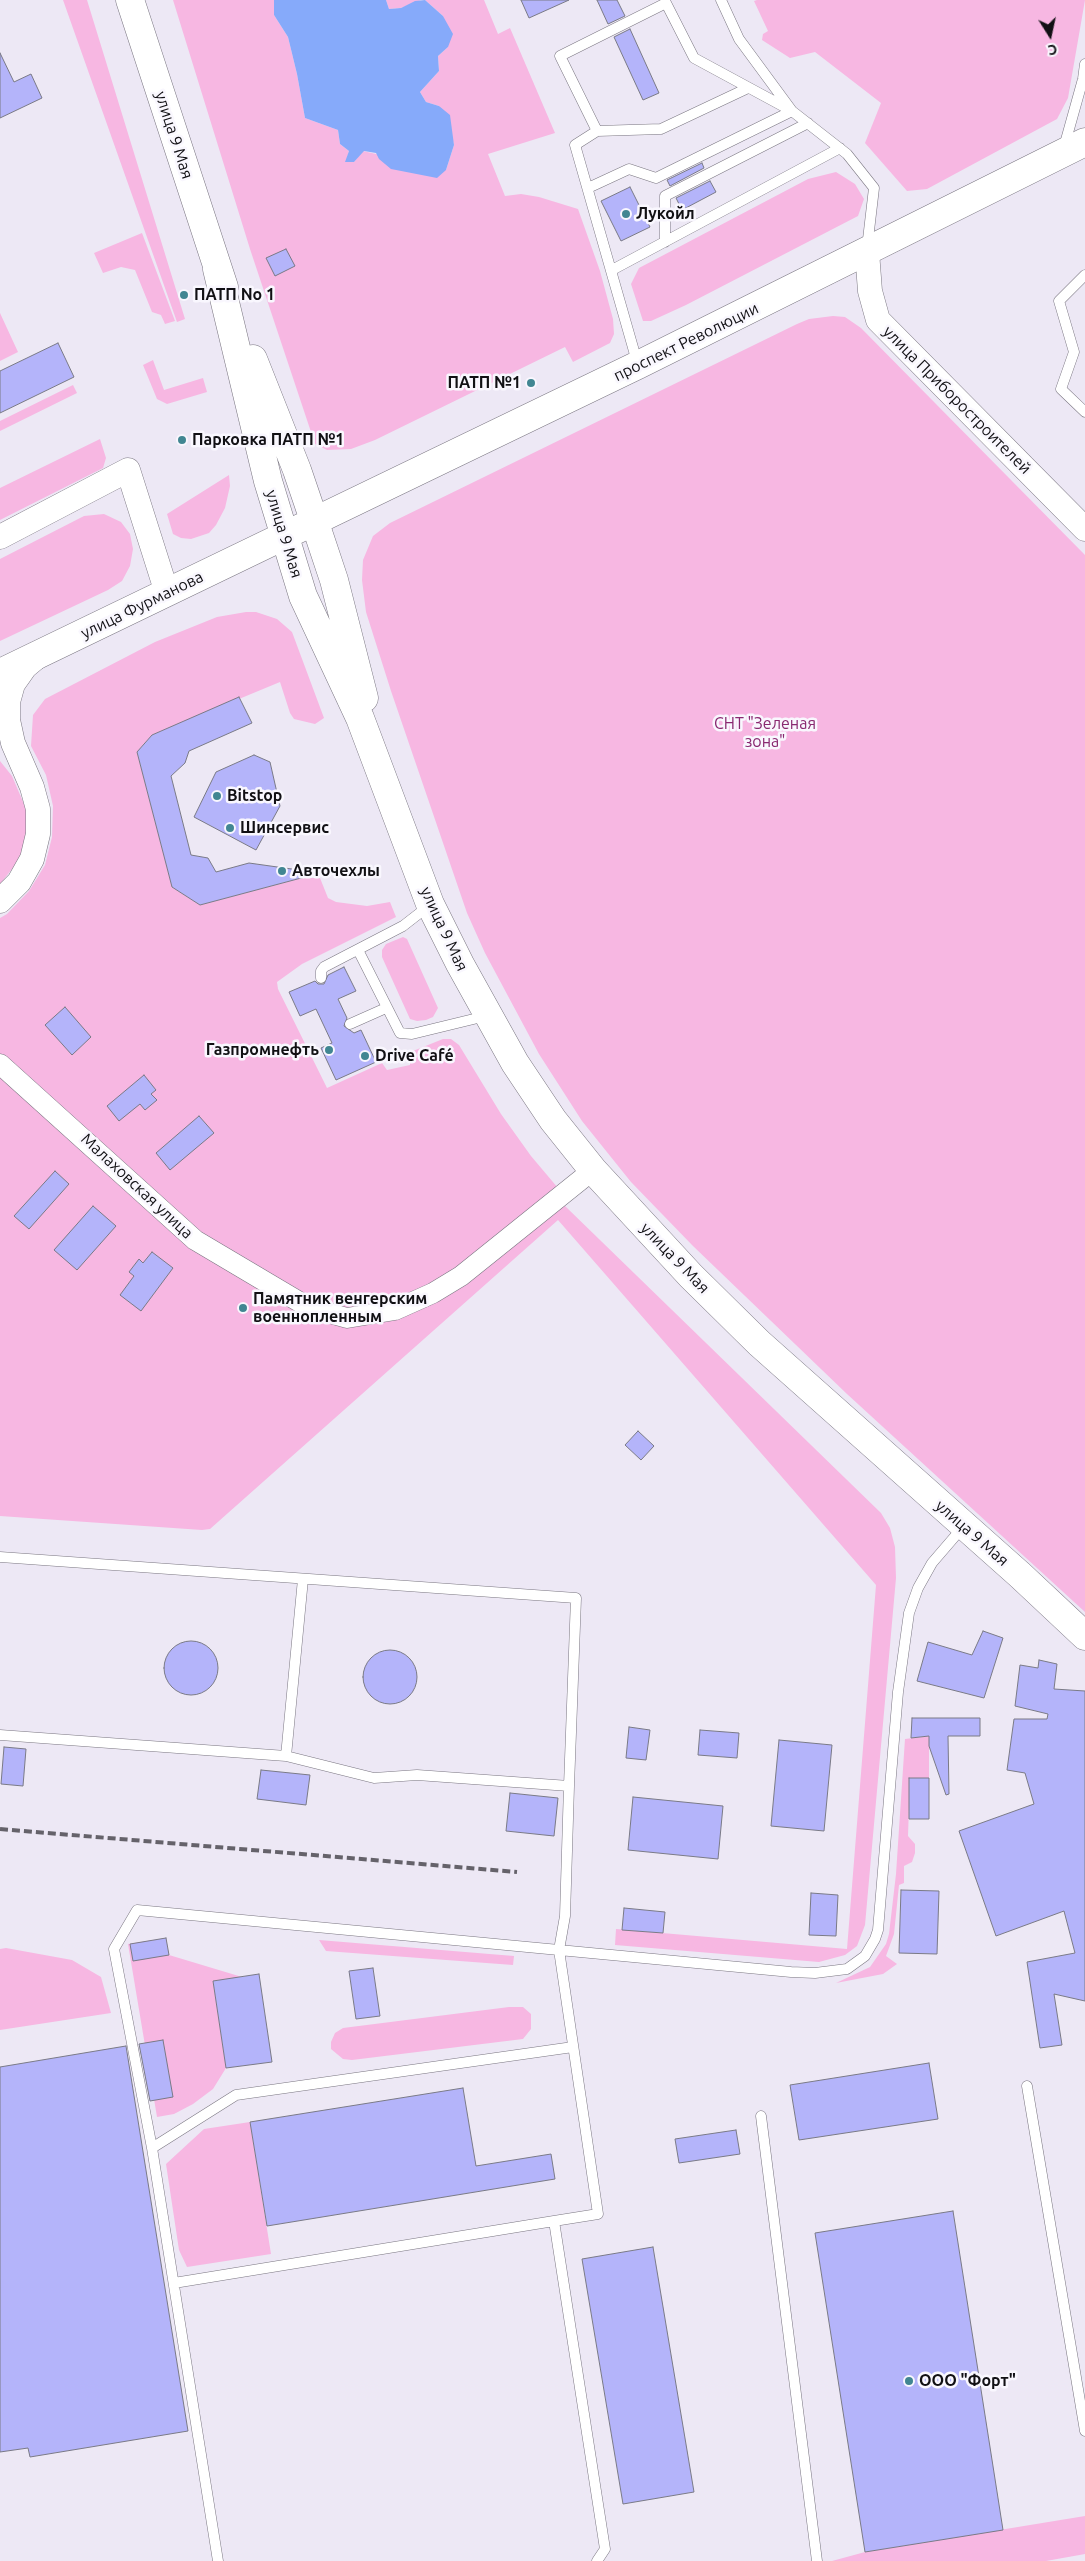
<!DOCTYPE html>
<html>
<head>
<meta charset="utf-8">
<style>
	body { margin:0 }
	#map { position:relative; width:1085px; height:2561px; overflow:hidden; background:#ede8f5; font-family:Ubuntu,sans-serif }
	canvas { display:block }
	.north { position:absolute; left:1025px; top:10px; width:50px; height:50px; -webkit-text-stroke:4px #f9f7fe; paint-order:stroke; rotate:170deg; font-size:14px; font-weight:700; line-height:20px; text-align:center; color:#111014 }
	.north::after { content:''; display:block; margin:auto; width:18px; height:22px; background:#111014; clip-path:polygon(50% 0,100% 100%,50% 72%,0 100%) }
</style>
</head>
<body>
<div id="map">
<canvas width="1085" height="2561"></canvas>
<div class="north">С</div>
</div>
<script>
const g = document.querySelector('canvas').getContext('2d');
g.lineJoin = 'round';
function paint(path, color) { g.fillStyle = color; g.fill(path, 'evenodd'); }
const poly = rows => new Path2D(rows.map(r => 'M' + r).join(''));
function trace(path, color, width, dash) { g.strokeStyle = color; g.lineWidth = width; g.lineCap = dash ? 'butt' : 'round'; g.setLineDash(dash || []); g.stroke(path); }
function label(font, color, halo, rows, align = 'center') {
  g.font = font + ' Ubuntu,sans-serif'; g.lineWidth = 5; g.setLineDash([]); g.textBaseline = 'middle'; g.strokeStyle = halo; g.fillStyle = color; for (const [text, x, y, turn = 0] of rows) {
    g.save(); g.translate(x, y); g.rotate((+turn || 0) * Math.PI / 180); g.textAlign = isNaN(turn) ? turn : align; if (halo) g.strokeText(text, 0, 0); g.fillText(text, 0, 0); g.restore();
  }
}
const green = poly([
	[63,0,87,0,185,319,177,322],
	[173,0,274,0,274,15,288,37,297,74,305,118,338,130,340,144,349,151,346,162,354,162,363,151,446,170,454,145,452,136,439,106,426,102,420,92,439,71,438,56,448,47,443,16,425,0,484,0,498,34,510,28,555,133,488,154,505,196,521,194,539,197,578,209,600,271,613,319,614,334,610,343,573,362,565,347,375,440,351,449,327,450,315,444,250,249],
	[386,0,421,0,401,8,389,9],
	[757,0,1085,0,1068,98,1057,119,927,189,907,191,865,143,881,103,815,52,790,58,762,40,763,34,768,31,754,1],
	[836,172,855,184,864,199,858,216,686,305,651,321,643,321,631,284,639,268,808,179],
	[142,233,175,321,165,324,161,315,152,312,135,270,121,267,103,273,94,253],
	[0,313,18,352,0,361],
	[833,316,845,317,861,328,1085,555,1085,1612,847,1394,693,1246,631,1182,582,1121,539,1054,485,953,467,913,391,691,366,612,362,580,363,560,373,536,390,523,797,324,809,319],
	[153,360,164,390,203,378,207,392,167,404,157,399,143,365],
	[73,385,77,393,0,431,0,421],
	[100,439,106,458,103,468,0,520,0,488],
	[229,475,230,486,225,508,216,525,209,533,191,539,181,538,173,534,167,514],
	[104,514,121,522,130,534,133,549,130,566,122,581,108,590,0,641,0,559,84,516],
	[246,612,256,612,277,619,292,632,324,718,315,724,294,719,290,713,280,682,152,735,137,752,172,887,200,905,302,878,320,878,328,898,336,902,367,906,390,902,396,917,302,964,277,982,278,989,327,1088,382,1063,387,1070,410,1065,410,1056,413,1051,443,1039,451,1039,459,1045,501,1114,531,1156,558,1188,430,1288,360,1311,328,1308,201,1237,0,1056,0,918,7,914,29,891,45,865,52,837,53,806,46,775,31,746,33,715,45,699,155,642,217,617],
	[0,761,12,776,27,811,27,836,20,859,0,884],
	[403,937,407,939,438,1008,433,1017,426,1020,417,1021,410,1019,382,957,382,950,386,944],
	[0,1074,50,1118,305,1311,397,1315,558,1205,565,1206,881,1513,890,1528,895,1547,896,1578,865,1925,857,1946,845,1955,819,1962,615,1945,616,1929,847,1949,876,1585,558,1220,210,1529,202,1530,0,1516],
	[929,1736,929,1778,910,1778,908,1836,915,1844,915,1853,912,1862,904,1866,904,1883,899,1885,894,1934,886,1956,897,1964,883,1974,836,1983,870,1967,886,1944,889,1934,896,1874,905,1739],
	[166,1938,169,1955,242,1977,213,1981,226,2068,213,2089,193,2104,174,2114,157,2117,128,1944],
	[319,1940,514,1956,513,1965,326,1951],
	[6,1948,72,1960,101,1977,111,2013,0,2030,0,1949],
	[509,2007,523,2007,531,2014,531,2029,523,2039,352,2060,343,2059,331,2049,331,2042,335,2033,343,2028],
	[250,2122,271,2254,187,2267,179,2250,166,2164,204,2129],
	[1085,2516,1085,2554,1046,2561,832,2561,865,2552]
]);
const water = poly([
	[274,0,386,0,389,9,401,8,415,1,425,0,443,16,453,34,448,47,438,56,439,71,420,92,426,102,439,106,450,115,454,145,446,170,437,178,391,169,379,159,376,153,364,151,354,162,345,162,349,151,340,144,338,130,305,118,297,74,288,37,274,15]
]);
const building = poly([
	[521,0,569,0,529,18,521,0],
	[597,0,617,0,625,16,608,24,597,0],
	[630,29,659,93,643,100,614,37,630,29],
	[0,53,14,82,31,74,42,98,0,118,0,53],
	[702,163,704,168,670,186,667,180,702,163],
	[710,181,716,192,682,210,676,198,710,181],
	[630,187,650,227,621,241,601,201,630,187],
	[286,249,295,266,275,276,266,258,286,249],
	[58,343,74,377,0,413,0,371,58,343],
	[239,697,252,723,189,751,185,763,171,776,191,855,208,858,216,872,249,863,320,873,200,905,172,887,137,752,152,735,239,697],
	[254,755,270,762,280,806,256,850,194,817,216,772,254,755],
	[344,967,356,991,338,999,347,1018,344,1026,354,1033,361,1030,376,1062,336,1080,321,1048,332,1043,316,1009,300,1016,289,992,315,981,318,984,324,984,328,975,344,967],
	[65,1007,91,1037,72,1055,45,1025,65,1007],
	[144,1075,156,1090,151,1094,157,1100,145,1110,140,1104,119,1121,107,1106,144,1075],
	[199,1116,214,1133,170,1170,156,1153,199,1116],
	[55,1171,69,1184,29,1229,14,1216,55,1171],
	[93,1206,116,1226,77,1270,54,1250,93,1206],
	[152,1252,173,1268,141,1311,120,1295,134,1276,129,1272,139,1259,143,1263,152,1252],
	[638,1431,654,1446,641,1460,625,1445,638,1431],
	[983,1631,1003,1638,984,1698,917,1681,928,1642,972,1655,983,1631],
	'164 1668a27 27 0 1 1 54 0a27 27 0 1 1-54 0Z',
	'363 1677a27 27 0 1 1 54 0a27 27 0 1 1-54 0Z',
	[1039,1660,1057,1664,1054,1689,1085,1691,1085,2001,1054,1994,1062,2045,1040,2048,1027,1962,1075,1953,1064,1911,996,1936,959,1831,1034,1804,1025,1773,1007,1770,1014,1719,1047,1719,1048,1714,1015,1706,1020,1665,1038,1668,1039,1660],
	[912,1718,980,1718,980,1736,948,1736,949,1794,946,1795,929,1746,929,1736,911,1738,912,1718],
	[629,1727,650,1730,646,1760,626,1758,629,1727],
	[700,1730,739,1733,737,1758,698,1755,700,1730],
	[779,1740,832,1745,824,1831,771,1826,779,1740],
	[4,1747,26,1749,23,1786,1,1784,4,1747],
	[261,1770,310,1775,306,1805,257,1799,261,1770],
	[909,1778,929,1778,929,1819,909,1819,909,1778],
	[510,1793,558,1798,554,1836,506,1831,510,1793],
	[633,1797,723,1806,718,1859,628,1850,633,1797],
	[901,1890,939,1891,937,1954,899,1953,901,1890],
	[811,1893,838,1895,836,1936,809,1935,811,1893],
	[624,1908,665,1912,663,1933,622,1930,624,1908],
	[166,1938,169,1955,133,1961,130,1944,166,1938],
	[373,1968,380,2016,356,2019,349,1971,373,1968],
	[259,1974,272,2062,226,2068,213,1981,259,1974],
	[163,2040,173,2097,150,2101,139,2044,163,2040],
	[126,2046,188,2431,30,2457,28,2448,0,2452,0,2067,126,2046],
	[929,2063,938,2119,799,2140,790,2085,929,2063],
	[463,2088,476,2166,551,2154,555,2179,267,2226,250,2122,463,2088],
	[736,2130,740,2154,679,2163,675,2139,736,2130],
	[953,2211,1003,2530,865,2552,815,2233,953,2211],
	[653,2247,694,2492,623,2504,582,2259,653,2247]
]);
const service = poly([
	[721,0,739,39,792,111,847,154,874,188,867,248],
	[748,88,661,129,597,131,560,56,666,3,694,58,792,111],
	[597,131,575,145,638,365],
	[1064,147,1083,79,1085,64],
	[588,188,629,169,656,178,792,111],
	[665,242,665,196,808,123],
	[612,270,840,148],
	[1085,275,1059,301,1074,352,1061,389,1085,412],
	[358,950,400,1033,412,1034,486,1016],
	[321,978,321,971,324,967,403,926,430,905],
	[350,1024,386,1008],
	[0,1557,576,1598,569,1786,417,1775,374,1778,286,1756,0,1735],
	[286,1756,303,1579],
	[569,1786,565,1916,559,1950,598,2214,554,2221,605,2549,597,2561],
	[1027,2086,1085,2431],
	[761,2116,817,2561],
	[152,2148,236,2095,573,2047],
	[174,2283,554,2221],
	[218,2561,152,2148,114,1949,137,1910,791,1972,815,1973,847,1969,865,1956,875,1939,878,1930,898,1692,909,1613,918,1588,932,1563,963,1527]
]);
const minor = poly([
	[0,1064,195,1240,308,1307,347,1318,395,1310,433,1293,461,1276,593,1170]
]);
const tertiary = poly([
	[867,252,870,291,878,320,1085,529],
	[0,537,128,470,167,593],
	[0,901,19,882,32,859,38,834,38,809,32,787,13,743,8,720,8,702,13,684,25,667,37,657]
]);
const secondary = poly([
	[130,0,224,287],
	[217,269,268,481,303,596,360,718,430,904,460,964,515,1063,553,1120,593,1170,691,1276,759,1343,1020,1575,1085,1636],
	[253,359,297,470,315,523,334,580,364,698],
	[0,673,638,365,1085,142]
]);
const rail = poly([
	[0,1829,517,1872]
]);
const markers = [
	[626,214,5,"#418692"],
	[184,295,5,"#418692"],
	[531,383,5,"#418692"],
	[182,440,5,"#418692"],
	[217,796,5,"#418692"],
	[230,828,5,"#418692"],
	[282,871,5,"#418692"],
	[329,1050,5,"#418692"],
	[365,1056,5,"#418692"],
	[243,1308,5,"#418692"],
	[909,2381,5,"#418692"]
];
const streetNames = [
	["улица 9 Мая",174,135,72],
	["проспект Революции",686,342,-26],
	["улица Приборостроителей",957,400,45],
	["улица 9 Мая",284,534,73],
	["улица Фурманова",142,605,-26],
	["улица 9 Мая",444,929,65],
	["Малаховская улица",137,1186,43],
	["улица 9 Мая",675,1258,46],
	["улица 9 Мая",972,1533,41]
];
const poiNames = [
	["Лукойл",636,214],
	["ПАТП No 1",194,295],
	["ПАТП №1",521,383,"right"],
	["Парковка ПАТП №1",192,440],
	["Bitstop",227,796],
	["Шинсервис",240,828],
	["Авточехлы",292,871],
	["Газпромнефть",319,1050,"right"],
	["Drive Café",375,1056],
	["Памятник венгерским",253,1299],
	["военнопленным",253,1317],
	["ООО \"Форт\"",919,2381]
];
const parkNames = [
	["СНТ \"Зеленая",765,724],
	["зона\"",765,742]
];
paint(green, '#f7b7e2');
paint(water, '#86aafa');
paint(building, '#b4b4fa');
trace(building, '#7a7a86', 1);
trace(service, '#7a7681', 11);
trace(minor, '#7a7681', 21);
trace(tertiary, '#7a7681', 25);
trace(secondary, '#7a7681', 29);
trace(service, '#fff', 10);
trace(minor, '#fff', 20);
trace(tertiary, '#fff', 24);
trace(secondary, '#fff', 28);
trace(rail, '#65626a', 4, [8, 4]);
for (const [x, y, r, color] of markers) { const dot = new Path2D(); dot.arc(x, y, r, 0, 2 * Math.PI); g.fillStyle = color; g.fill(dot); trace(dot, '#f9f7fe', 2); }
label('16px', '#111014', '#f9f7fe', streetNames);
label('bold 16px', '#111014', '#f9f7fe', poiNames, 'left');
label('16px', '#892971', '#f9f7fe', parkNames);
</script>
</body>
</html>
